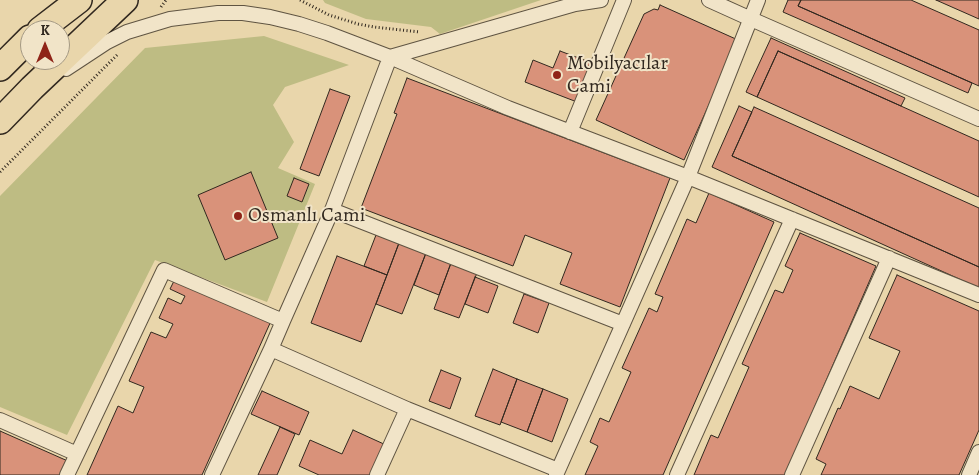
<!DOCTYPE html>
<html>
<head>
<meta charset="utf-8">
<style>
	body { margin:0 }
	#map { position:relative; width:979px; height:475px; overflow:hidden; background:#e9d6ab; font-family:Alegreya,serif }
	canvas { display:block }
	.north { position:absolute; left:20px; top:20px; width:50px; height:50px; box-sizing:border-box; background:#f1e4c8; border:1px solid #a49984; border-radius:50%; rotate:0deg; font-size:14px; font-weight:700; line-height:20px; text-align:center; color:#31281f }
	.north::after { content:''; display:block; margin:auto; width:18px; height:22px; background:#8f2418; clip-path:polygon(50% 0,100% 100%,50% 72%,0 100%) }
</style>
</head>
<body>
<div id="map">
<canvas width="979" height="475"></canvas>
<div class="north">K</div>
</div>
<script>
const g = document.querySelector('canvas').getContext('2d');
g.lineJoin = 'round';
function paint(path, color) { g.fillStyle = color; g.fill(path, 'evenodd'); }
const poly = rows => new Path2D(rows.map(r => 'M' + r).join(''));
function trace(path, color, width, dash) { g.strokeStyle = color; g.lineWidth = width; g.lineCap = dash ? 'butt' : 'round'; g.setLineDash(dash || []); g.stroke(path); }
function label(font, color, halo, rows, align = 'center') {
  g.font = font + ' Alegreya,serif'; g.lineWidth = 4; g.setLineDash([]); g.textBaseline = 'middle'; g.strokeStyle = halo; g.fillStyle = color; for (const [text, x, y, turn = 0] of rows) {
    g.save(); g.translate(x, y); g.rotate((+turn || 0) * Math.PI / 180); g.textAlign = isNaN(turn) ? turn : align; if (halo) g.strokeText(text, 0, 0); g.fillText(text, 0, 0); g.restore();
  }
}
const green = poly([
	[323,0,541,0,440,34,431,27,366,19,325,3],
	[264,36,349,65,285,87,273,105,294,142,278,168,315,184,267,302,155,260,67,435,0,407,0,196,145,48]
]);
const building = poly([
	[788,0,801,0,798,6,972,83,968,93,783,12,788,0],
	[801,0,911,0,979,30,979,86,798,6,801,0],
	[936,0,979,0,979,19,936,0],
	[660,5,738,40,684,160,596,120,644,14,654,9,658,10,660,5],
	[771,38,905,98,901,106,778,51,757,97,746,92,771,38],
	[560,51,592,63,577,102,525,82,533,60,553,68,560,51],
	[778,51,979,141,979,197,757,97,778,51],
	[407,78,670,178,620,307,560,284,572,253,525,235,513,266,361,208,397,114,394,113,407,78],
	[330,89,350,96,319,176,300,169,330,89],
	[739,106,752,112,732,156,979,267,979,288,712,167,739,106],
	[754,107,979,208,979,267,732,156,754,107],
	[251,172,278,238,225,260,198,195,251,172],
	[294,178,309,184,302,202,287,196,294,178],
	[709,193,774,222,663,475,585,475,598,446,590,442,600,418,609,422,631,372,622,368,649,308,657,312,663,297,655,294,687,219,696,223,709,193],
	[800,233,876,266,785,475,694,475,711,435,718,438,749,367,742,364,775,290,783,293,793,270,785,266,800,233],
	[376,235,399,243,387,275,364,266,376,235],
	[399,243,426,253,402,314,376,304,399,243],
	[426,253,451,263,439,295,414,285,426,253],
	[337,256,387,275,361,342,311,323,337,256],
	[451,263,477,273,459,318,434,309,451,263],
	[897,275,979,311,979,430,959,475,821,475,826,464,816,459,838,408,840,409,850,386,879,399,900,351,869,338,897,275],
	[475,277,498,286,488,313,465,304,475,277],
	[175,279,271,321,202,475,87,475,118,406,133,413,144,387,129,381,151,332,166,338,173,324,159,318,168,298,181,304,185,296,170,289,175,279],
	[524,294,549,303,538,333,513,323,524,294],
	[493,369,517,379,500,425,475,416,493,369],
	[441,370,461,378,450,409,429,401,441,370],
	[517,379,543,389,527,432,501,422,517,379],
	[543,389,568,399,552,442,527,432,543,389],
	[262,391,309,412,299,435,251,414,262,391],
	[280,427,295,434,277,475,258,475,280,427],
	[353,430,386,445,372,475,319,475,299,466,310,440,342,454,353,430],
	[0,431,70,462,64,475,0,475,0,431]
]);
const path = poly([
	[300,0,329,15,358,24,374,27,420,32],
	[161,7,166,0],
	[0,172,118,54]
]);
const street = poly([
	[709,0,751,19,979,119],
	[390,57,575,4,601,0],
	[66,69,107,42,127,32,170,19,218,13,243,13,270,17,299,24,327,33,390,57,508,108,688,177,979,295],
	[570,132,624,0],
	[332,210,623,324],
	[283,321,271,349,407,409],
	[0,420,77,454,164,270,283,321,332,210,390,57],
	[67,475,77,454],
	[212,475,271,349],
	[377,475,407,409,558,470],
	[556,475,688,177,758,0],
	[677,475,792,219],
	[792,475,889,258],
	[969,475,979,452]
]);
const highway = poly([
	[40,30,79,0],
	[0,68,30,38],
	[0,121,32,88,125,0]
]);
const markers = [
	[557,75,5,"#8f2418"],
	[238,216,5,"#8f2418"]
];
const poiNames = [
	["Mobilyacılar",567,64],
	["Cami",567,87],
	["Osmanlı Cami",248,216]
];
paint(green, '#bebc83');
paint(building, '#d9927a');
trace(building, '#31281f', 1);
trace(street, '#5f5442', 16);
trace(highway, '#31281f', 28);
trace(path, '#31281f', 3, [1, 2.5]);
trace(street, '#f1e4c8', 14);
trace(highway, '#e9d6ab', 25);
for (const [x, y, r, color] of markers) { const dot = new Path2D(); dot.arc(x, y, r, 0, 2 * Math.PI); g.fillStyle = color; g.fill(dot); trace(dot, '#f1e4c8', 2); }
label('20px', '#31281f', '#f1e4c8', poiNames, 'left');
</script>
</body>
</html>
